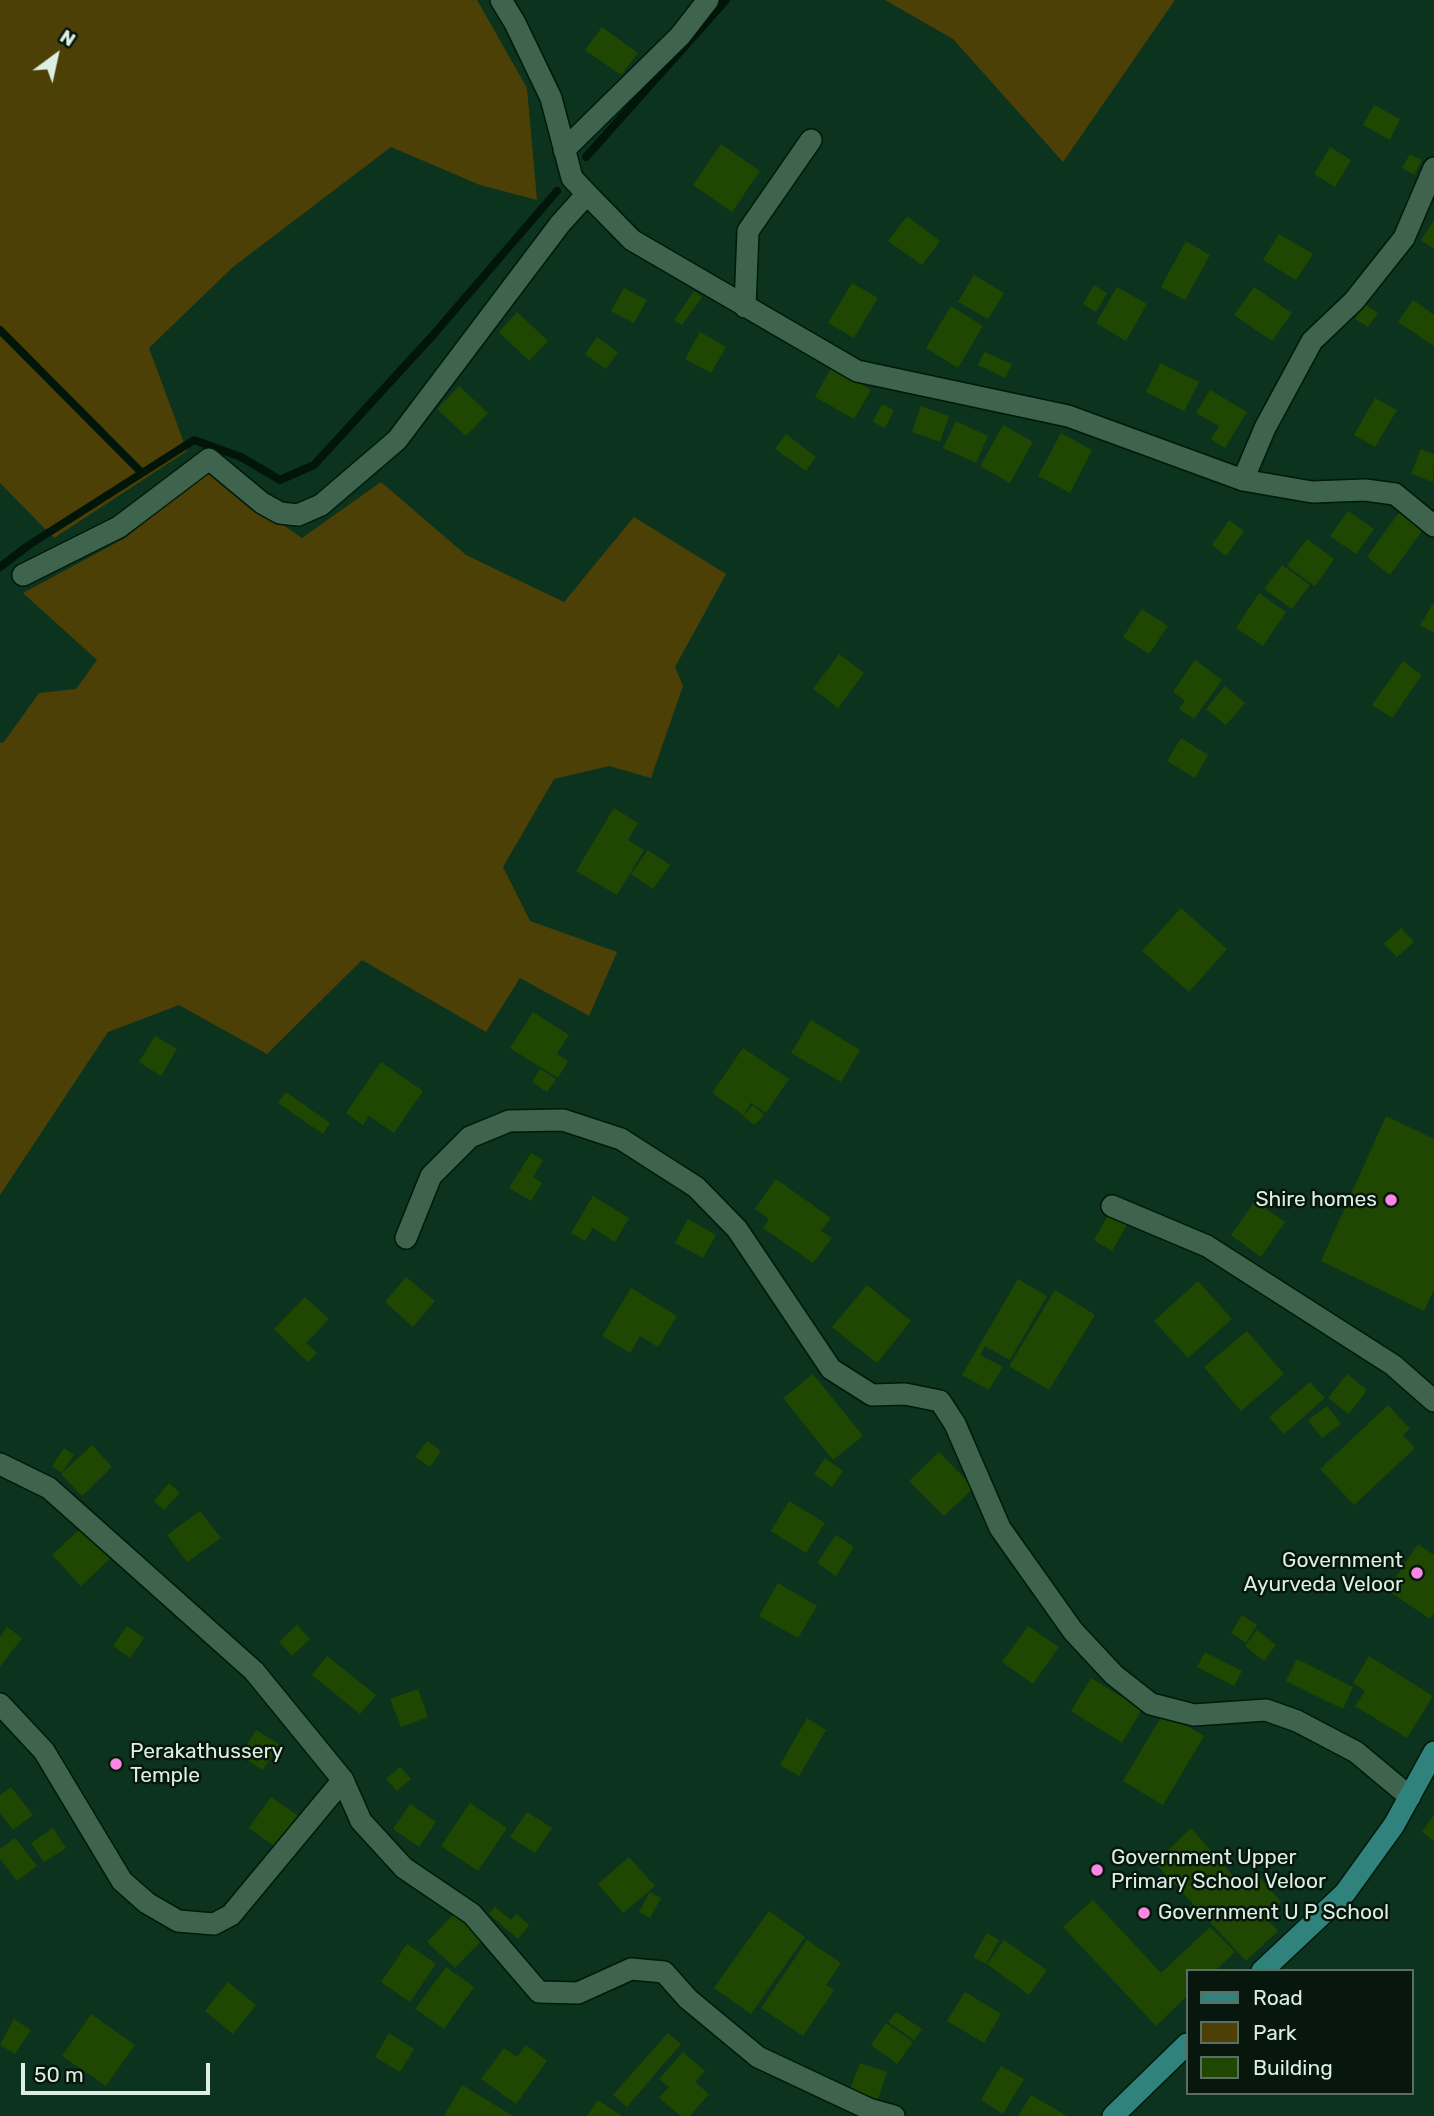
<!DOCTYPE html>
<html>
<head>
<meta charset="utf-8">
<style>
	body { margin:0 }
	#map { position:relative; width:1434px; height:2116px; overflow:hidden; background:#0c331e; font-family:Rubik,sans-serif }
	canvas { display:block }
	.legend { position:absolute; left:1186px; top:1969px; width:228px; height:126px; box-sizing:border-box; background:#07170d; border:2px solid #5c6e62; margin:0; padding:9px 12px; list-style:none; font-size:21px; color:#dbf0e2 }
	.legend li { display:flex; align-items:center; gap:14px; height:35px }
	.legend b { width:35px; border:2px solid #5c6e62 }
	.north { position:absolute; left:21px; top:21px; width:70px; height:70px; -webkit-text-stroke:5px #07170d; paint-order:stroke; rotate:33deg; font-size:19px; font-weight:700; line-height:28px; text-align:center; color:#dbf0e2 }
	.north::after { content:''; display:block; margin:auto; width:24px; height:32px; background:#dbf0e2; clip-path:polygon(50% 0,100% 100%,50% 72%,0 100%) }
	.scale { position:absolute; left:21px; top:2063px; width:189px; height:32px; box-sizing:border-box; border:4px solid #dbf0e2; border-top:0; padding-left:9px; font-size:21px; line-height:24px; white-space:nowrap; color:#dbf0e2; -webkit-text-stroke:5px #07170d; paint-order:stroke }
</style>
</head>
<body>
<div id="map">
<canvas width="1434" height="2116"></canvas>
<ul class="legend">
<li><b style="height:9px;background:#30837d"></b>Road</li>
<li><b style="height:19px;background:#4c4006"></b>Park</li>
<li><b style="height:19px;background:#204701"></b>Building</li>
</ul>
<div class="north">N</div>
<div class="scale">50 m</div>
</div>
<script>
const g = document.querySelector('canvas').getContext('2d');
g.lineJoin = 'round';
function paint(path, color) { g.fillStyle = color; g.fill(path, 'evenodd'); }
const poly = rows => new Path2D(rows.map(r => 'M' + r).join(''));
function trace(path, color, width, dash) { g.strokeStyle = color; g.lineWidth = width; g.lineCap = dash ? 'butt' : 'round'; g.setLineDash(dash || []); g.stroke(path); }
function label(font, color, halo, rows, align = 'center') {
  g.font = font + ' Rubik,sans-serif'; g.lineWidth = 5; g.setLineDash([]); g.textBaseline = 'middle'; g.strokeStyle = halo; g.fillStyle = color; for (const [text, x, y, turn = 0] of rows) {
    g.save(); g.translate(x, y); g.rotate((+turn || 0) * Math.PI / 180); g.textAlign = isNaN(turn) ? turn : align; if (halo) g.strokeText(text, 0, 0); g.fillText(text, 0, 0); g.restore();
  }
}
const green = poly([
	[0,0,477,0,527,88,537,200,480,185,391,147,233,267,149,348,187,451,54,538,0,483],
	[885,0,1175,0,1063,162,953,39],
	[207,472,302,538,381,482,466,555,564,602,634,517,726,574,675,667,683,686,651,778,609,766,554,779,503,867,530,921,617,952,589,1016,520,978,486,1032,362,960,267,1054,179,1005,108,1032,0,1195,0,743,4,742,39,693,76,689,97,660,23,593,125,538]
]);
const stream = poly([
	[586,157,726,0],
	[0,330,141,472],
	[0,567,29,545,194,440,241,457,280,480,314,465,434,334,557,191]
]);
const building = poly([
	[602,27,638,53,621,75,585,50],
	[1374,105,1400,119,1390,140,1363,125],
	[721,144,760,171,732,212,693,185],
	[1330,147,1351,160,1335,187,1314,174],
	[1410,154,1422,160,1414,175,1402,168],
	[907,216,940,241,922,265,888,241],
	[1434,220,1434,249,1421,240],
	[1279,234,1313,254,1296,280,1263,260],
	[1186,241,1210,255,1185,300,1161,287],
	[974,275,1004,293,988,319,958,302],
	[852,283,878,298,854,338,828,323],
	[1094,285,1107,293,1096,312,1083,304],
	[1117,287,1147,304,1126,341,1096,323],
	[1254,287,1292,313,1272,341,1234,315],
	[624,288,647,300,634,323,611,311],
	[694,291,702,297,682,325,674,320],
	[1413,300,1434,315,1434,346,1398,322],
	[1365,304,1378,313,1368,327,1355,319],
	[951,306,983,326,958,368,926,348],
	[517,312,548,341,529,361,499,332],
	[700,332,726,347,711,373,685,359],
	[597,337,618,352,606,369,585,354],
	[984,352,1012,364,1005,378,978,365],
	[1160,363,1199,382,1184,411,1146,392],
	[832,367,871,390,854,419,815,397],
	[459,386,488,413,466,436,437,409],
	[1210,390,1247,412,1225,448,1211,439,1219,426,1196,413],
	[1375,398,1397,410,1375,447,1354,435],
	[882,404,894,410,885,428,873,422],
	[921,406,949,416,940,442,912,432],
	[956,421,988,436,976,463,943,448],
	[1003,425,1033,442,1010,483,980,466],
	[1061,433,1092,450,1070,493,1038,476],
	[786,434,816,457,806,471,775,449],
	[1421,449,1434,454,1433,482,1411,474],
	[1348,511,1374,529,1356,554,1330,536],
	[1400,511,1424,528,1390,575,1367,557],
	[1229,520,1244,531,1226,556,1212,545],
	[1307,539,1334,559,1315,586,1287,566],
	[1282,565,1310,585,1292,609,1264,589],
	[1259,593,1286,612,1263,646,1236,628],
	[1434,602,1434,633,1420,625],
	[1142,609,1168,626,1149,654,1123,637],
	[839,654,864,673,838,708,813,689],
	[1195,660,1222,680,1194,719,1179,709,1185,701,1173,692],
	[1403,661,1422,675,1392,718,1372,705],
	[1225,686,1245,703,1226,725,1206,709],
	[1181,738,1208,755,1195,778,1167,761],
	[614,808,638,823,628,840,644,850,617,895,576,871],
	[648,850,670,865,653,889,631,874],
	[1181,908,1227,949,1189,992,1142,951],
	[1401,928,1414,942,1397,957,1384,944],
	[533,1012,569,1035,557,1054,568,1061,558,1078,510,1048],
	[811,1020,860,1050,841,1082,791,1053],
	[155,1036,177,1049,161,1076,139,1062],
	[743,1048,789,1079,766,1113,750,1102,751,1103,743,1115,712,1093],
	[381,1062,423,1091,394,1133,369,1116,363,1125,346,1113],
	[540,1069,556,1079,547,1092,532,1082],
	[286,1092,330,1123,323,1134,278,1103],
	[753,1105,764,1115,754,1125,743,1116],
	[1386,1116,1434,1139,1434,1290,1424,1311,1321,1261],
	[531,1153,543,1160,533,1177,542,1183,531,1201,509,1188],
	[776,1179,831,1218,821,1231,832,1238,813,1263,763,1228,769,1219,755,1209],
	[593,1196,629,1218,615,1242,593,1228,585,1241,571,1233],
	[1116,1201,1135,1211,1112,1251,1094,1240],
	[1255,1201,1285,1222,1261,1257,1231,1235],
	[688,1219,716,1235,703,1258,675,1243],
	[406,1277,435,1301,413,1327,385,1302],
	[1018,1279,1047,1296,1010,1360,985,1346,980,1355,1003,1367,989,1390,962,1375],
	[1198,1281,1232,1319,1188,1358,1154,1321],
	[867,1285,911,1321,877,1363,832,1327],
	[631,1288,677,1316,658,1347,640,1336,630,1353,602,1336],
	[1055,1290,1095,1315,1049,1390,1009,1366],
	[305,1297,329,1319,306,1343,317,1353,308,1362,274,1329],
	[1247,1331,1284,1374,1241,1411,1204,1367],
	[813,1374,863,1436,833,1460,783,1398],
	[1347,1374,1367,1390,1349,1414,1328,1398],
	[1310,1382,1325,1398,1284,1434,1269,1417],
	[1388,1405,1410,1429,1403,1435,1415,1448,1354,1505,1320,1469],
	[1327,1406,1341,1424,1322,1438,1308,1420],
	[427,1441,441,1451,430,1467,415,1457],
	[92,1445,112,1467,82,1496,61,1474],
	[64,1448,74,1455,62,1473,52,1466],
	[939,1452,974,1488,944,1516,909,1481],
	[825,1458,843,1471,832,1487,814,1474],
	[169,1483,180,1493,164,1510,154,1501],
	[789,1501,825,1523,806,1553,771,1531],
	[200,1511,221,1538,187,1562,167,1535],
	[82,1527,111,1558,81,1586,52,1555],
	[836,1535,854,1547,836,1576,817,1563],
	[1418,1544,1434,1555,1434,1613,1430,1619,1387,1590],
	[778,1583,817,1606,798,1638,759,1616],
	[1242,1615,1257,1625,1246,1643,1231,1633],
	[297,1625,310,1639,292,1656,279,1642],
	[127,1626,144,1638,130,1658,113,1646],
	[1028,1626,1059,1647,1033,1684,1002,1662],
	[7,1627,22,1638,0,1667,0,1637],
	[1257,1630,1276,1645,1264,1661,1245,1646],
	[1205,1652,1242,1671,1234,1686,1197,1667],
	[327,1656,376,1695,360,1714,312,1675],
	[1369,1656,1433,1696,1407,1738,1355,1706,1365,1691,1353,1683],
	[1297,1659,1353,1687,1343,1709,1286,1681],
	[1091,1678,1142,1709,1122,1743,1071,1711],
	[418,1689,428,1717,401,1727,390,1699],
	[1164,1712,1204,1736,1163,1805,1123,1781],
	[807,1718,826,1730,799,1776,780,1765],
	[256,1730,279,1744,263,1770,240,1756],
	[114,1754,125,1761,118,1773,106,1767],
	[400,1767,411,1779,397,1791,386,1779],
	[11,1787,33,1815,13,1830,0,1813,0,1795],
	[271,1797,300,1817,278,1849,249,1828],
	[470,1803,507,1828,478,1871,441,1846],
	[410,1804,436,1822,419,1847,393,1829],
	[527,1812,552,1828,535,1853,510,1837],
	[1434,1815,1434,1841,1422,1832],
	[53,1828,66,1848,44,1862,31,1843],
	[1191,1828,1240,1884,1255,1872,1281,1902,1265,1917,1278,1931,1246,1961,1155,1863],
	[15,1838,37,1866,17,1881,0,1859,0,1849],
	[629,1857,655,1886,623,1913,598,1884],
	[650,1892,661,1898,650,1918,639,1912],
	[1093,1900,1161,1973,1210,1927,1235,1952,1215,1971,1187,1971,1187,1996,1156,2026,1063,1927],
	[495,1907,511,1920,517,1914,529,1925,518,1939,489,1914],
	[769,1911,805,1937,751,2014,714,1988],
	[454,1914,482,1940,455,1968,427,1942],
	[987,1933,999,1940,986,1964,973,1957],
	[807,1940,841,1963,826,1985,834,1990,803,2036,761,2008],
	[1004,1940,1047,1970,1029,1995,987,1964],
	[407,1944,436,1964,410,2002,381,1982],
	[446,1967,474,1987,444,2029,415,2009],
	[228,1982,256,2005,233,2034,205,2011],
	[965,1992,1001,2014,984,2043,947,2021],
	[896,2012,922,2029,914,2040,888,2022],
	[91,2014,135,2045,106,2086,62,2056],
	[14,2019,31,2030,15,2054,0,2045],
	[886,2023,913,2042,897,2064,871,2045],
	[389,2033,414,2049,400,2072,375,2057],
	[668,2033,681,2044,627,2107,613,2095],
	[526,2045,547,2061,516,2104,481,2079,504,2048,517,2057],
	[683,2052,705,2071,695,2082,709,2094,690,2116,681,2116,659,2098,669,2087,659,2079],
	[860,2063,887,2072,878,2099,850,2089],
	[1001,2066,1024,2079,1003,2114,981,2100],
	[462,2085,513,2116,444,2116],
	[1031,2095,1067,2116,1018,2116],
	[598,2100,622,2116,587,2116]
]);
const street = poly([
	[501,0,515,23,551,98,572,178,587,194,632,240,857,371,1068,416,1243,480,1312,492,1365,490,1395,494,1434,526],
	[564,150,680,36,708,0],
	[745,307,748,231,811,140],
	[1243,480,1265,428,1312,341,1354,301,1404,238,1434,168],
	[23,575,119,527,209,459,262,503,280,513,298,515,321,505,397,440,560,224,587,194],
	[1112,1206,1207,1246,1393,1365,1434,1401],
	[406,1238,431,1176,470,1137,509,1121,563,1120,621,1139,696,1187,737,1229,831,1369,872,1395,905,1394,940,1401,955,1424,1000,1528,1073,1631,1114,1675,1151,1704,1194,1715,1266,1710,1297,1721,1356,1752,1410,1797],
	[0,1464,49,1488,254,1671,343,1780,361,1821,404,1868,472,1914,539,1992,578,1993,631,1969,664,1972,688,1999,758,2057,869,2109,894,2116],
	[0,1704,44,1751,122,1881,147,1903,178,1921,214,1924,231,1915,343,1780]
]);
const secondary = poly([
	[1262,1971,1345,1893,1394,1825,1434,1752],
	[1113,2116,1187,2044]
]);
const markers = [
	[1391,1200,7,"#fc86e3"],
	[1417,1573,7,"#fc86e3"],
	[116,1764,7,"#fc86e3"],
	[1097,1870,7,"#fc86e3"],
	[1144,1913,7,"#fc86e3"]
];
const poiNames = [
	["Shire homes",1377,1200,"right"],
	["Government",1403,1561,"right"],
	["Ayurveda Veloor",1403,1585,"right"],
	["Perakathussery",130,1752],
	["Temple",130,1776],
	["Government Upper",1111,1858],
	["Primary School Veloor",1111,1882],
	["Government U P School",1158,1913]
];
paint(green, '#4c4006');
trace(stream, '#011609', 8);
paint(building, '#204701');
trace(street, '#00190a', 24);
trace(secondary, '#00190a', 24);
trace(street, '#3e644d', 21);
trace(secondary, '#30837d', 21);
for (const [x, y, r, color] of markers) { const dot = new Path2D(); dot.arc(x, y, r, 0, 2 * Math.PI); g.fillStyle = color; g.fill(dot); trace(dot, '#07170d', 2.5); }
label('21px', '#dbf0e2', '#07170d', poiNames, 'left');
</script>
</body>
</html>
